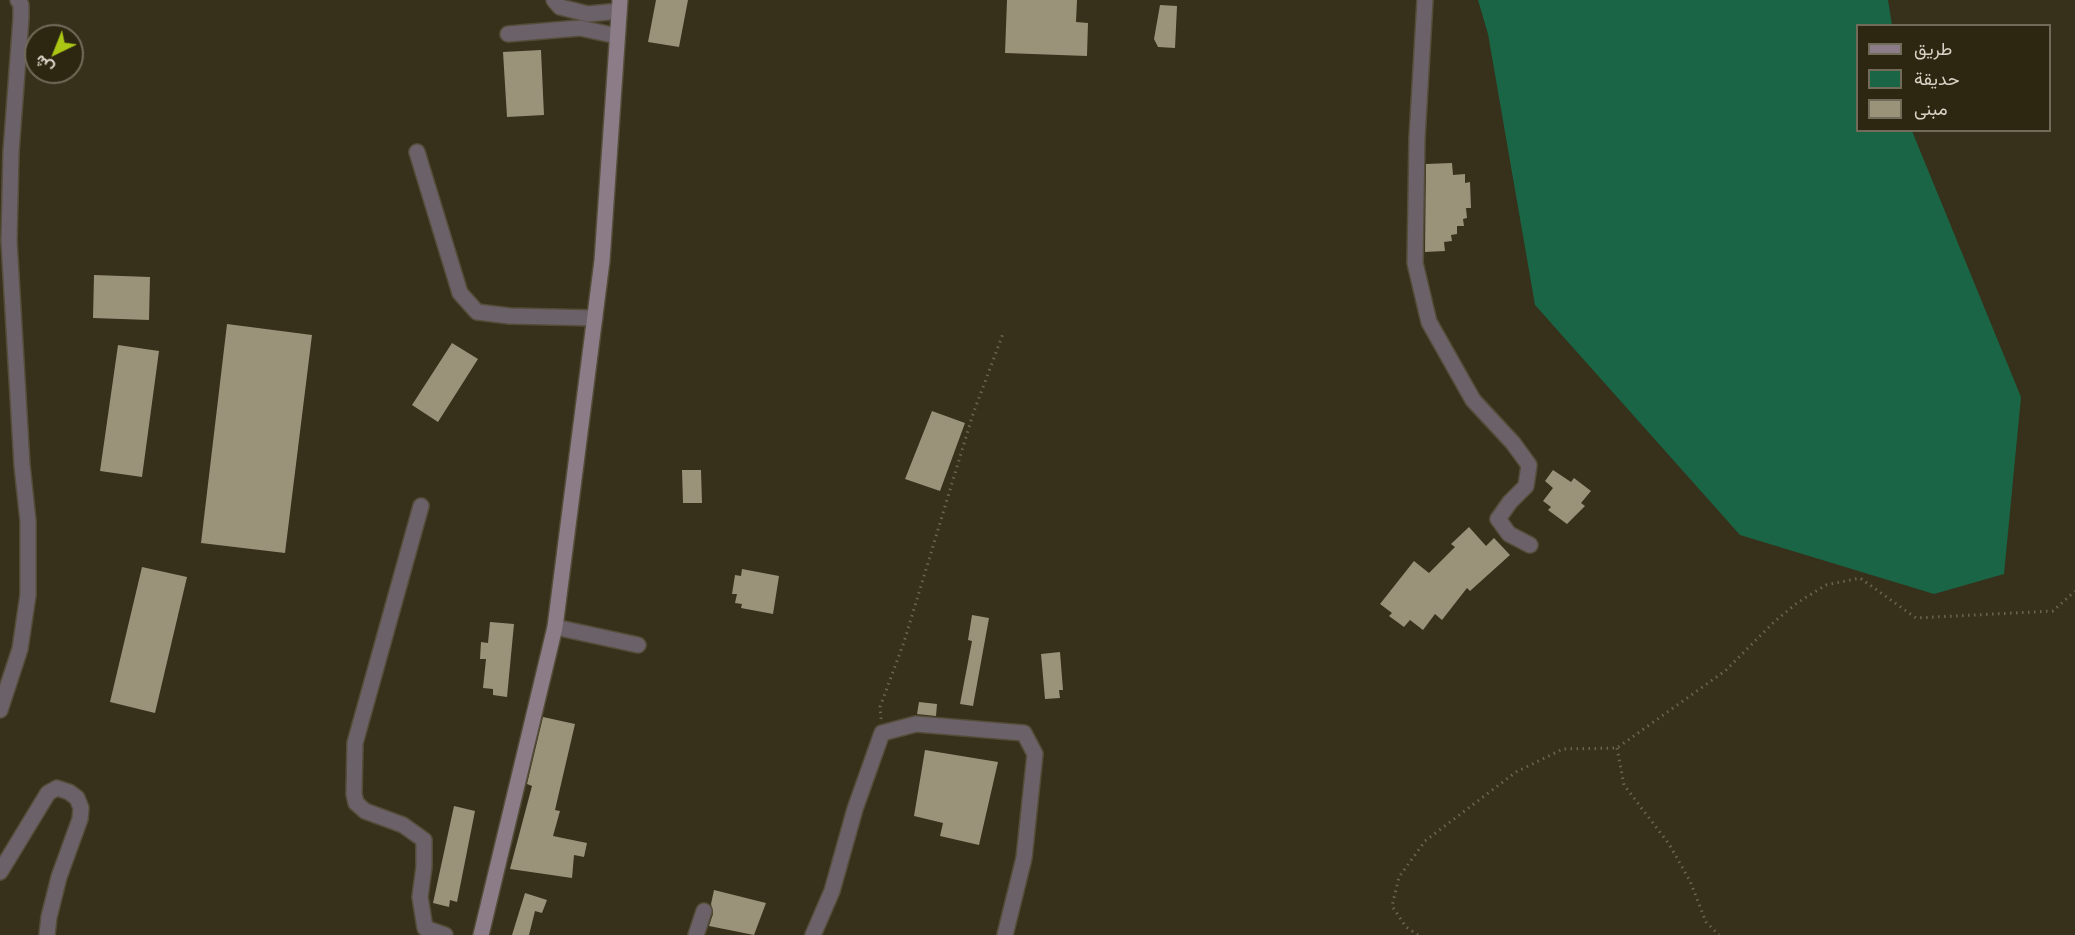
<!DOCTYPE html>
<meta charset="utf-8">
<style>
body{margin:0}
#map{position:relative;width:2075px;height:935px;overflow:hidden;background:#37301a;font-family:Literata,Vazirmatn,serif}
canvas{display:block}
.legend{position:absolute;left:1856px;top:24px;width:195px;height:108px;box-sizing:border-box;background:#2d2611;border:2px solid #716b59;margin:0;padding:8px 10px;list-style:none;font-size:18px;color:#d8d3c6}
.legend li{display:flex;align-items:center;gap:12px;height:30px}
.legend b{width:30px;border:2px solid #716b59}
.north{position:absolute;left:24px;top:24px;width:60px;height:60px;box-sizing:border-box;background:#2d2611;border:2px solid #716b59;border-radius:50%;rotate:223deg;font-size:16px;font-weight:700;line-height:24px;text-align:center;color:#d8d3c6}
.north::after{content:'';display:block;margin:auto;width:21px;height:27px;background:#abc614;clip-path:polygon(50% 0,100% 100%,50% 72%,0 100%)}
</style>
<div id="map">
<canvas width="2075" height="935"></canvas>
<ul class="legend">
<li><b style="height:8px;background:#8c7c87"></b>طريق</li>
<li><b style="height:16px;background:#1a6545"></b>حديقة</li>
<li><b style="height:16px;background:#9b927a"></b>مبنى</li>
</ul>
<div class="north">ش</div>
</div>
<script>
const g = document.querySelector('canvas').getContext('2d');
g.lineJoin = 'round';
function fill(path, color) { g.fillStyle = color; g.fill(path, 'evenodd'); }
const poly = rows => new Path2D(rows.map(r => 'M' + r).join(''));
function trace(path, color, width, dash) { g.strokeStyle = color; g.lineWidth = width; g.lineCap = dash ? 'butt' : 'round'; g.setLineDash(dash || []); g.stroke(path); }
fill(poly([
 [1478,0,1888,0,1892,25,1858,26,1858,130,1912,131,2021,397,2004,574,1934,594,1740,535,1535,305,1488,34]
]), '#1a6545');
fill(poly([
 [656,0,688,0,679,47,648,42],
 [1007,0,1077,0,1076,22,1088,23,1087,56,1005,53],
 [1160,5,1177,6,1175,48,1158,47,1154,39],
 [541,50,544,115,507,117,503,52],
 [1452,163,1453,175,1465,174,1465,183,1470,182,1471,208,1466,208,1467,218,1463,219,1464,226,1457,226,1457,234,1451,235,1452,241,1444,242,1445,251,1425,252,1426,164],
 [94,275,150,277,149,320,93,318],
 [227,324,312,335,285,553,201,543],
 [452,343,478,359,438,422,412,405],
 [118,345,159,351,142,477,100,471],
 [932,411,965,423,940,491,905,479],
 [682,470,701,470,702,503,683,503],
 [1553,470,1571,482,1574,478,1591,491,1581,503,1585,506,1567,524,1548,510,1551,507,1543,501,1553,488,1545,481],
 [1469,527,1486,546,1494,538,1510,555,1470,591,1467,588,1442,620,1435,614,1423,630,1410,620,1404,627,1389,616,1392,613,1380,604,1414,561,1429,573,1455,547,1451,544],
 [142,567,187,577,155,713,110,702],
 [742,569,779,576,773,614,741,608,742,604,735,603,737,594,732,594,735,575,741,576],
 [972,615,989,618,973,706,960,704,972,641,968,640],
 [490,622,514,624,507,697,493,695,493,689,483,688,486,659,480,659,481,642,488,643],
 [1060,652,1063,690,1059,690,1060,698,1045,699,1041,654],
 [919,702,937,704,936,716,917,714],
 [543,717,575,724,555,810,560,811,553,836,587,843,584,857,574,855,572,878,510,869,532,786,527,784],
 [925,750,998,762,979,845,940,836,943,823,914,816],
 [454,806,475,811,457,902,450,900,449,907,433,903],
 [714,890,766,903,754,935,709,926,713,914,711,904],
 [525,893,547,900,542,913,535,911,529,935,512,935]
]), '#9b927a');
const minor = poly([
 [554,0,560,7,588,14,619,11],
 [1425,0,1417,138,1415,263,1429,322,1473,400,1513,443,1529,465,1526,486,1510,502,1498,519,1509,534,1530,545],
 [508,34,580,28,617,36],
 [417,152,460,293,477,312,510,316,595,318],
 [421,506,355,743,354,794,356,803,365,811,403,825,424,840,424,867,420,897,425,928,445,935],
 [555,627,638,645],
 [0,710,20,649,28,595,28,521,22,465,9,241,11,152,21,18,21,5,18,0],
 [0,872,48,793,57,788,69,792,77,798,81,808,80,819,59,877,49,917,47,935],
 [696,935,704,911],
 [813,935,832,891,855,809,882,733,916,724,1024,733,1035,754,1024,858,1005,935]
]);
const secondary = poly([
 [481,935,555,627,602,261,620,0]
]);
trace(minor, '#544d39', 18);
trace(secondary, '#544d39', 18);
trace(poly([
 [881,719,880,707,904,642,973,414,1004,331],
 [1617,748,1624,785,1669,844,1690,881,1706,922,1719,935],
 [1418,935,1406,927,1392,906,1399,877,1425,841,1516,772,1563,749,1617,748,1725,671,1774,622,1797,603,1826,585,1860,578,1916,618,2053,611,2075,591]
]), '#6b6451', 3, [1.5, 4.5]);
trace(minor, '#6b6168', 15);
trace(secondary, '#8c7c87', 15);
</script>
